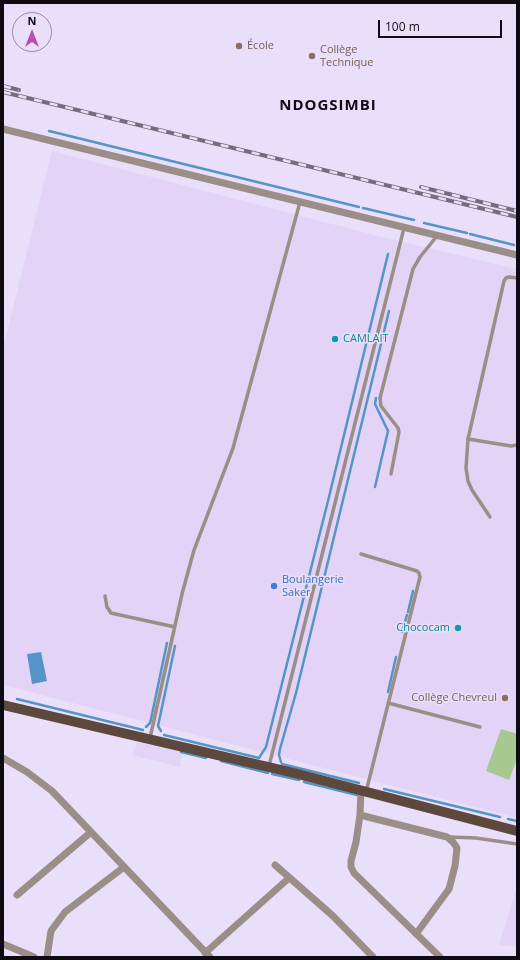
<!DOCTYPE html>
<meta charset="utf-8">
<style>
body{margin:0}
#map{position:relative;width:520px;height:960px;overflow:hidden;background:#eadffb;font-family:"Open Sans",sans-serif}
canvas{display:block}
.frame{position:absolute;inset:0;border:4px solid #0f0b14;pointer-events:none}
.north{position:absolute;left:12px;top:12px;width:40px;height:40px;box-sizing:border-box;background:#eadffb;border:1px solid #928a9f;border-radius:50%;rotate:0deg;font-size:11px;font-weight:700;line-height:16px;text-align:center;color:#0f0b14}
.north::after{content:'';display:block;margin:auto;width:14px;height:18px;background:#b94fb1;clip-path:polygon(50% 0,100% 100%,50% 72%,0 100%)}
.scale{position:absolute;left:378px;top:20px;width:124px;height:18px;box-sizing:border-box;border:2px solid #0f0b14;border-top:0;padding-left:5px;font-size:12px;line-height:14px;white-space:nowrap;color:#0f0b14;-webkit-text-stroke:3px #eadffb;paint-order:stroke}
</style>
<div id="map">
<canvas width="520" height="960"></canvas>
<div class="frame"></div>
<div class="north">N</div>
<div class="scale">100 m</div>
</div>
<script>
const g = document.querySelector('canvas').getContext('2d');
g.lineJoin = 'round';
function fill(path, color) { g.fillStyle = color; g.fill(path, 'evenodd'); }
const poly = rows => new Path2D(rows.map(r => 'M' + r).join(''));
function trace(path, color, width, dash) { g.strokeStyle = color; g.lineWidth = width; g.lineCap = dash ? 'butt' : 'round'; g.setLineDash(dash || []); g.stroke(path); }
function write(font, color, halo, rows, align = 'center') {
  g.font = font + ' "Open Sans",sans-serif'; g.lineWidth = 3; g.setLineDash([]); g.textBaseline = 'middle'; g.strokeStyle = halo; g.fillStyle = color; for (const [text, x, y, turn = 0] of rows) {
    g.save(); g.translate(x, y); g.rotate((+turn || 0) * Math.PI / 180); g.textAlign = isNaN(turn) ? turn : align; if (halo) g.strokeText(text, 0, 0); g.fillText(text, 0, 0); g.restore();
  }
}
fill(poly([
 [52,151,382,237,517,269,517,818,3,685,3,348],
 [137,742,182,752,180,767,132,755,133,751,134,751],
 [517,886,517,946,499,945]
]), '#e3d4f7');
fill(poly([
 [501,729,517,734,517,759,509,780,486,771]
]), '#a7c891');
fill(poly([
 [41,652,47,681,32,684,27,654]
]), '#5495c6');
trace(poly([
 [49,131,359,207],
 [363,208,414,220],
 [424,223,467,233],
 [470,234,514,245],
 [375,487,388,431,375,404,376,398],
 [408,612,413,591],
 [402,632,407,615],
 [388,692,396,657],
 [17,699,143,730],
 [146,727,150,723,151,719,167,643],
 [161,731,158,726,175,646],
 [164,735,259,758,266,747,328,501,388,254],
 [181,752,206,758],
 [221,761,268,773],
 [281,762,279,755,280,749,296,693,389,311],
 [282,764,359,783],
 [272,774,299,780],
 [304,782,357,795],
 [384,789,500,817],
 [508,819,517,821]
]), '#5495c6', 2.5);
trace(poly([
 [468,439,511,446,517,445],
 [391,474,399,432,398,428,381,406,380,398,413,269,420,257,437,236],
 [490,517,472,490,468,481,466,468,468,439,504,281,506,278,509,277,517,278],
 [361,554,417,571,419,573,420,577,366,792],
 [105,596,107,607,111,613,175,627],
 [388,703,480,727],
 [150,738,182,594,194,550,233,448,300,202],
 [269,766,404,228],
 [450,837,476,838,517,844]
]), '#9a8e87', 3.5);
trace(poly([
 [3,129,517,255],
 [3,758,27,772,52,791,210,957],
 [361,790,360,815,356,842,351,861,351,867,354,873,440,957],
 [360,815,447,837,453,842,457,848,455,866,449,889,416,934],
 [275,865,333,916,373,957],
 [17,895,91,832],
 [3,944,34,957],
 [205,953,289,878],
 [47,957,51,931,65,912,124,867]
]), '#9a8e87', 7);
trace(poly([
 [3,705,294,773,517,831]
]), '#5d483d', 10);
const rail = poly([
 [3,86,19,90],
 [3,92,517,217],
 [421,187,517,211]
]);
trace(rail, '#746d7e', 4);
trace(rail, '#eadffb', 2.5, [8]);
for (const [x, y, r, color] of [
 [239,46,4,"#8d6e63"],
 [312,56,4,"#8d6e63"],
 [335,339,4,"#0f9aa8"],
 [274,586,4,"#3f7fe0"],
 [458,628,4,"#0f9aa8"],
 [505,698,4,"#8d6e63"]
]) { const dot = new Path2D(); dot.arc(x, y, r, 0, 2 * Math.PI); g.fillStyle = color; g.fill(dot); trace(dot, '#eadffb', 1.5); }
write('11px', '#785e54', '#eadffb', [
 ["École",247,46],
 ["Collège",320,50],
 ["Technique",320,63],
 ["Collège Chevreul",497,698,"right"]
], 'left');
write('11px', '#0d838f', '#eadffb', [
 ["CAMLAIT",343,339],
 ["Chococam",450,628,"right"]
], 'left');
write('11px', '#366cbe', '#eadffb', [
 ["Boulangerie",282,580],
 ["Saker",282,593]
], 'left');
g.letterSpacing = '1px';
write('bold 15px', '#0f0b14', '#eadffb', [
 ["NDOGSIMBI",328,106]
]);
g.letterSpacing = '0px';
</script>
